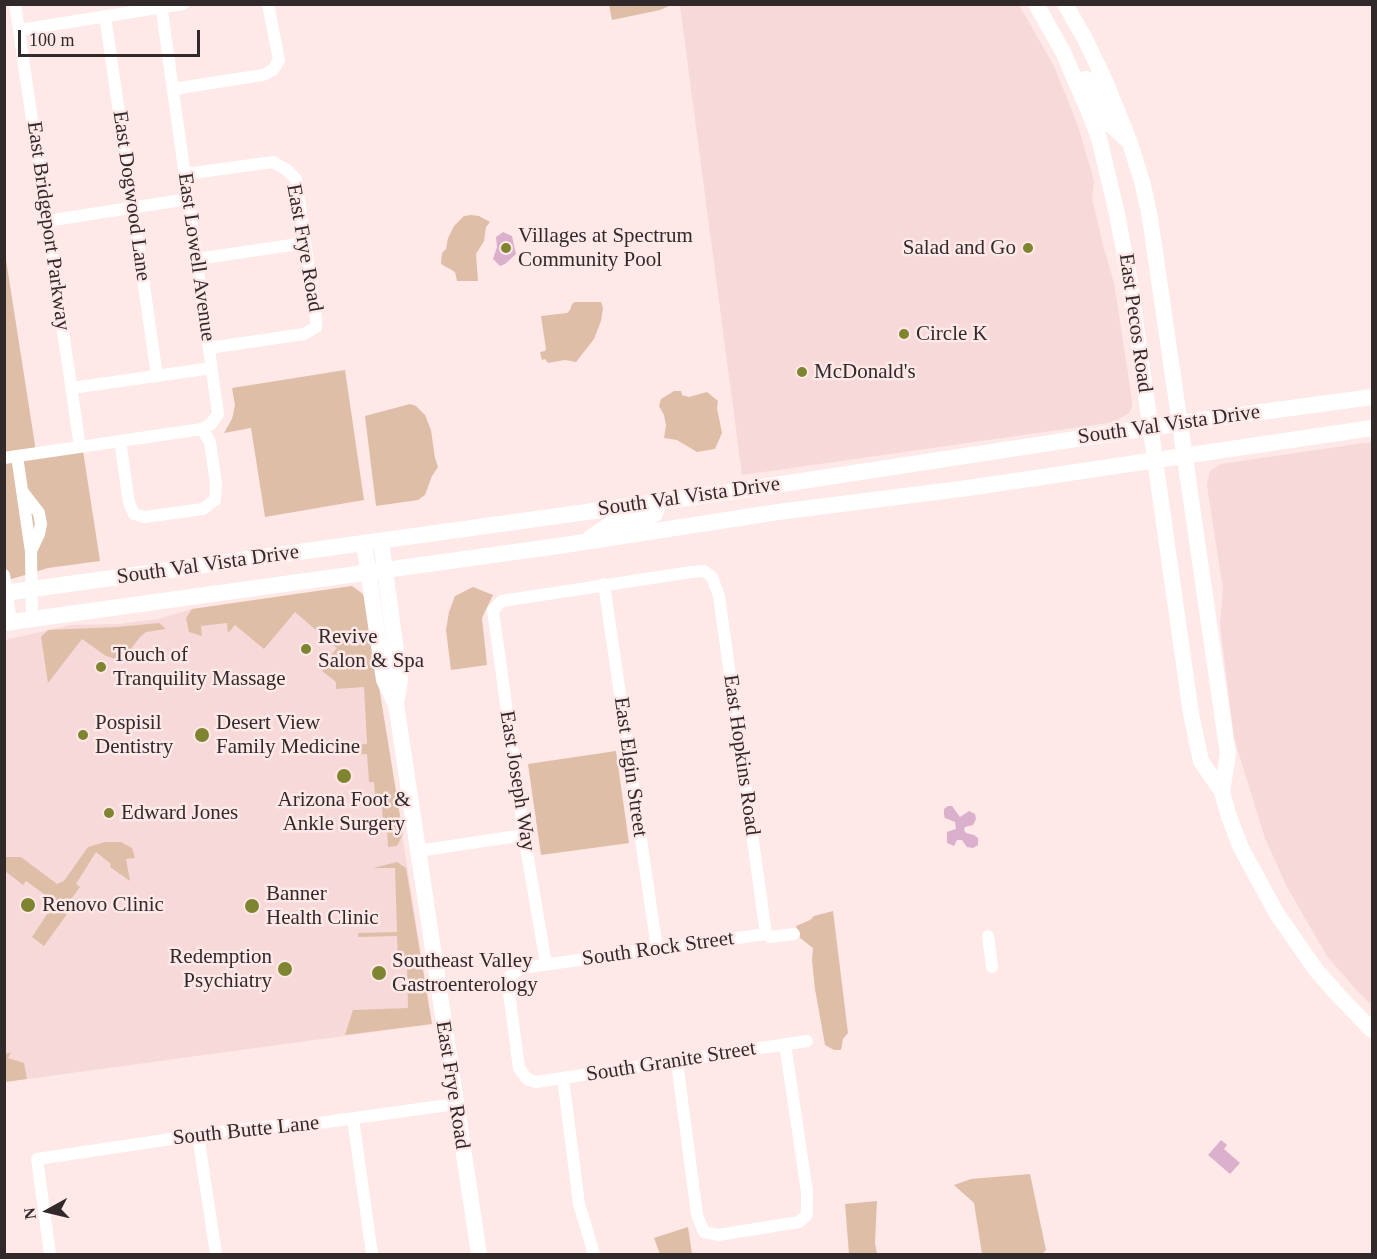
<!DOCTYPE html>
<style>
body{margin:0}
#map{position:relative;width:1377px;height:1259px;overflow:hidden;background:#fee8e8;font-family:"Times New Roman",serif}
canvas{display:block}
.frame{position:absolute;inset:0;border:6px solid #322a2a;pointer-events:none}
.north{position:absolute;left:18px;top:1181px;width:60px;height:60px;-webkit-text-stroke:4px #fee8e8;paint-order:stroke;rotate:262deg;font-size:16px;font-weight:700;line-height:24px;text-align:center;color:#322a2a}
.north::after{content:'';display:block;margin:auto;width:21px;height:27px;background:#322a2a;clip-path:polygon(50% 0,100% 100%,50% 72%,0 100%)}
.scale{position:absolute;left:18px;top:30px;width:182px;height:27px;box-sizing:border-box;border:3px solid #322a2a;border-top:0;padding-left:8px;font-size:18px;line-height:21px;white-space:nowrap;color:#322a2a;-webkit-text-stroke:4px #fee8e8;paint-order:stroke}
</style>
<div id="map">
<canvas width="1377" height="1259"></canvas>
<div class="frame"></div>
<div class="north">N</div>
<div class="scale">100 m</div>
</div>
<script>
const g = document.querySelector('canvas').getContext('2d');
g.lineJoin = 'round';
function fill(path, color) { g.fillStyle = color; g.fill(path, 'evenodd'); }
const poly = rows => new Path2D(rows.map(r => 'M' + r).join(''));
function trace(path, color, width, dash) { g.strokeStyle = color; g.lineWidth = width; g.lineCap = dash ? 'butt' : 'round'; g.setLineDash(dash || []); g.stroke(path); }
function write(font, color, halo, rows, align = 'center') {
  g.font = font + ' "Times New Roman",serif'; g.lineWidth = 5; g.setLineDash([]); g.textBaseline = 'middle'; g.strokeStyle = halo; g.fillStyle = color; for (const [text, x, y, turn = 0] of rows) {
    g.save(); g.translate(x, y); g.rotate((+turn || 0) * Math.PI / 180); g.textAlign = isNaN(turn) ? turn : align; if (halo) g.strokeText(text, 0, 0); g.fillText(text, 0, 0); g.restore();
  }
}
fill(poly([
 [680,5,1019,5,1054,66,1078,126,1094,181,1092,198,1103,245,1114,283,1132,400,1132,408,1129,413,1117,420,1107,423,742,475],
 [1364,443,1372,443,1372,1005,1359,993,1327,956,1287,887,1265,838,1234,738,1220,624,1223,589,1207,485,1210,471,1221,464],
 [352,586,361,592,378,682,432,1024,5,1082,5,640,71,625,119,624,158,619,192,609]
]), '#f7d9d9');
fill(poly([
 [669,5,669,6,660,10,612,20,609,5],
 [471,215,479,216,490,222,486,227,484,241,476,254,478,281,457,281,455,272,441,264,442,253,446,249,448,238,454,226,464,216],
 [4,247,37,458,83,451,100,561,48,568,5,581],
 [575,302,601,302,603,308,601,321,594,339,576,362,565,360,548,363,545,359,542,360,540,352,545,351,546,349,541,316,567,313,570,310,572,304],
 [345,370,364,500,265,517,251,428,224,433,232,419,235,405,232,388],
 [674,391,681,391,682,395,689,397,707,392,718,401,717,408,722,433,715,449,697,452,677,440,664,438,666,425,664,415,659,406,661,399],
 [410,404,416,406,425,415,431,430,435,458,438,467,432,476,425,495,418,500,376,506,365,416],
 [352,586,364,595,403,834,397,846,388,847,387,830,383,830,382,807,376,807,374,782,369,782,367,754,340,755,340,746,367,744,364,687,336,689,336,682,322,671,325,667,323,665,337,648,295,612,264,649,235,625,228,633,227,623,201,626,202,636,189,632,186,618,192,609],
 [473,587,493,595,482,618,487,665,451,670,446,630,449,612,455,596],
 [159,623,166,629,146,632,140,637,122,661,106,656,82,639,48,683,41,637,48,630,117,627],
 [616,751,629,843,541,855,528,764],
 [105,842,121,842,132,848,135,858,126,859,130,881,110,867,111,864,96,852,76,884,80,887,63,910,67,914,44,946,32,937,55,902,26,881,23,885,5,871,4,857,21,857,57,884,64,881,88,847],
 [397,862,406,868,432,1024,345,1035,353,1010,408,1008,407,965,398,965,397,936,358,937,358,933,397,932,395,868,373,868],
 [833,911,848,1033,843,1039,841,1050,834,1050,825,1045,815,989,812,960,813,948,800,938,796,926,810,920,814,916],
 [11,1052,8,1058,24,1063,27,1079,5,1082,5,1054],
 [1030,1174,1046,1250,1042,1254,982,1254,974,1203,954,1185,971,1179],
 [877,1201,875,1243,877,1254,849,1254,845,1204],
 [688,1227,692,1254,660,1254,654,1238]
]), '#dfbea8');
fill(poly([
 [503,232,512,236,516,254,505,264,500,266,493,259,497,247,496,237],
 [948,806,952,806,960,817,969,811,975,814,976,819,973,825,965,827,964,830,966,833,974,835,978,838,978,845,973,848,967,847,962,840,957,840,954,846,947,843,947,832,956,829,955,822,945,818,944,815,944,809],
 [1221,1140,1227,1145,1224,1149,1240,1163,1230,1174,1208,1155]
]), '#dab0cc');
trace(poly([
 [15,4,80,447],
 [105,16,157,376],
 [19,30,183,4],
 [173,89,263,75,273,70,279,60,268,4],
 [185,174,273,162,287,170,296,179,316,318,316,327,304,334,209,348],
 [47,221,188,199],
 [197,259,305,243],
 [72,388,212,368],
 [120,441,129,503,134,514,145,517,203,509,215,500,216,484,210,442,202,429],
 [17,456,31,552,32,619],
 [4,458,202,429,211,424,218,414,161,4],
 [22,491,39,513,41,524,39,534,31,551],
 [4,575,11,622],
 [604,584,657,949],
 [418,851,524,835],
 [794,934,770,937,766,934,521,968,509,977,509,993,519,1068,527,1079,536,1082,807,1041],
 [988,936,992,967],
 [546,964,524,835,493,610,502,601,691,572,704,571,712,577,719,596,766,934],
 [677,1062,697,1215,704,1232,718,1235,799,1222,807,1215,807,1192,785,1044],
 [563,1078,579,1204,594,1254],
 [353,1119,372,1254],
 [198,1135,216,1254],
 [50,1254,37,1159,198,1135,261,1127,312,1124,455,1104]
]), '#fff', 12);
trace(poly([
 [1036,4,1063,52,1089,112,1099,138,1117,214,1130,283,1191,714,1201,761,1222,792,1229,817,1241,848,1277,914,1316,970,1338,995,1372,1030],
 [1065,4,1084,37,1106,83,1130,143,1143,185,1150,218,1228,754,1222,792],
 [1075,81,1086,79,1090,81,1105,120,1125,138],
 [590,538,612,523,642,519,655,514,659,502],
 [381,541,400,680,396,704,479,1254],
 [364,543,384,680,396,704],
 [4,593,723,493,1181,423,1372,397],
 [4,623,565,545,778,512,968,488,1372,428]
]), '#fff', 16);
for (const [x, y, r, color] of [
 [506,248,6,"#7e842f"],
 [1028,248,6,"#7e842f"],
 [904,334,6,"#7e842f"],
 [802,372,6,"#7e842f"],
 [306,649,6,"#7e842f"],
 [101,667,6,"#7e842f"],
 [83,735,6,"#7e842f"],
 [202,735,8,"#7e842f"],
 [344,776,8,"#7e842f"],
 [109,813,6,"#7e842f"],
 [28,905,8,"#7e842f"],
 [252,906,8,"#7e842f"],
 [285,969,8,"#7e842f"],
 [379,973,8,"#7e842f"]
]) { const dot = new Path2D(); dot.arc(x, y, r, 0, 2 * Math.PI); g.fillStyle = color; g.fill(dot); trace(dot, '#fee8e8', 2); }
write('21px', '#322a2a', '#fee8e8', [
 ["East Dogwood Lane",131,196,82],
 ["East Bridgeport Parkway",48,226,82],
 ["East Frye Road",304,248,80],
 ["East Lowell Avenue",196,257,82],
 ["East Pecos Road",1135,323,82],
 ["South Val Vista Drive",1169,425,-8],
 ["South Val Vista Drive",689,497,-8],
 ["South Val Vista Drive",208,565,-8],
 ["East Hopkins Road",741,755,82],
 ["East Elgin Street",630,767,82],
 ["East Joseph Way",517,781,81],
 ["South Rock Street",658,949,-8],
 ["South Granite Street",671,1062,-9],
 ["East Frye Road",452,1085,81],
 ["South Butte Lane",246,1131,-6]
]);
write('21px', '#322a2a', '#fee8e8', [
 ["Villages at Spectrum",518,236],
 ["Community Pool",518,260],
 ["Salad and Go",1016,248,"right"],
 ["Circle K",916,334],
 ["McDonald's",814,372],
 ["Revive",318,637],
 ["Salon & Spa",318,661],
 ["Touch of",113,655],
 ["Tranquility Massage",113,679],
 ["Pospisil",95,723],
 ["Dentistry",95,747],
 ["Desert View",216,723],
 ["Family Medicine",216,747],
 ["Arizona Foot &",344,800,"center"],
 ["Ankle Surgery",344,824,"center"],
 ["Edward Jones",121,813],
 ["Banner",266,894],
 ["Health Clinic",266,918],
 ["Renovo Clinic",42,905],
 ["Redemption",272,957,"right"],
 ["Psychiatry",272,981,"right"],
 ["Southeast Valley",392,961],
 ["Gastroenterology",392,985]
], 'left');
</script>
